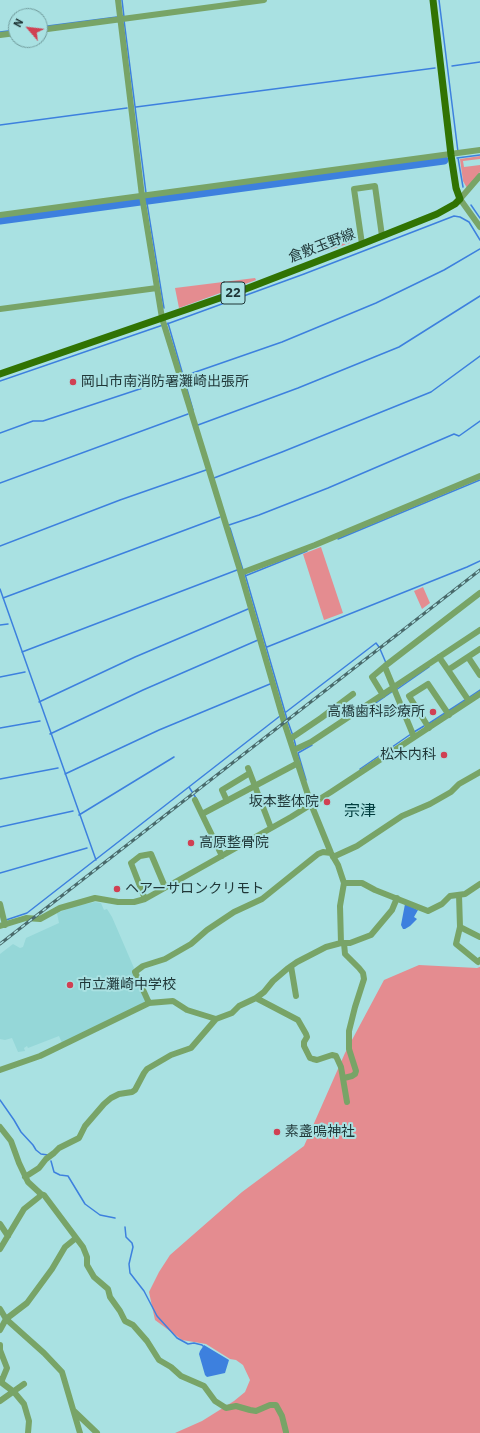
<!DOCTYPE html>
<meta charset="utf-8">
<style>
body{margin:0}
#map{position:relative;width:480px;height:1433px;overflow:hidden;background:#a9e1e2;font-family:"IBM Plex Sans",sans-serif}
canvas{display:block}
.north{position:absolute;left:8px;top:8px;width:40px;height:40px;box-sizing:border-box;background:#a9e1e2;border:1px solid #729d9e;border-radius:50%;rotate:298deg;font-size:11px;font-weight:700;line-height:16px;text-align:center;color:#1f3637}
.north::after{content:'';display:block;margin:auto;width:14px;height:18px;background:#d04053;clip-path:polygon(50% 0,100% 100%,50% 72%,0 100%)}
</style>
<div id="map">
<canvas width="480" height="1433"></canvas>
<div class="north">N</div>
</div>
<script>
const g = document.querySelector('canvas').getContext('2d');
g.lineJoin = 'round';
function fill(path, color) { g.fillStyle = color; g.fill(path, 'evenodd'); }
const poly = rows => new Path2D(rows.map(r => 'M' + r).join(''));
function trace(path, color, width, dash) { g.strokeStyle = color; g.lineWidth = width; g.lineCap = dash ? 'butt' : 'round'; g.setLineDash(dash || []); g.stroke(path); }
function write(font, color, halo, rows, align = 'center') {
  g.font = font + ' "IBM Plex Sans","Noto Sans JP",sans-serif'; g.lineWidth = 4; g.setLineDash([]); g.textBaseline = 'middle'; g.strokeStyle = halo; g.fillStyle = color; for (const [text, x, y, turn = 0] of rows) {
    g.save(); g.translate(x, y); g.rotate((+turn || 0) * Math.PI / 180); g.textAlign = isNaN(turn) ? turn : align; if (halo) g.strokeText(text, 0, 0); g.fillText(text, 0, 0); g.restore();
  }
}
fill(poly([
 [95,902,101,903,104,910,107,909,112,917,134,968,133,970,146,1001,144,1004,62,1043,59,1036,28,1048,27,1046,24,1048,25,1051,18,1052,12,1038,5,1040,0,1039,0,954,13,944,20,948,23,947,26,938,59,923,57,913,75,906]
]), '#95d7d8');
fill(poly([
 [480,156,480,159,463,161,464,167,480,165,480,172,467,188,463,181,460,159],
 [348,230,350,243,324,252,322,239],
 [255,278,256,280,179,308,175,288],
 [321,547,343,613,324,620,303,554],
 [423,587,430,603,422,609,414,591],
 [419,965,477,968,480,967,480,1433,175,1433,202,1421,234,1401,245,1392,250,1380,243,1365,236,1360,230,1359,206,1344,182,1340,155,1320,149,1292,159,1272,170,1255,242,1192,304,1146,345,1053,384,980]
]), '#e48c90');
fill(poly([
 [405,904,418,910,414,917,417,919,410,926,405,929,403,929,401,925],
 [204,1345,229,1360,225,1373,207,1377,205,1375,199,1354,200,1351]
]), '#3d80de');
trace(poly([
 [122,0,124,17],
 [439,0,458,152],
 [124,20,146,193],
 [40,27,117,17],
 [0,32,16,30],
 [452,66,480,62],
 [136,107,435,68],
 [0,125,127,108],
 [457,158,480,155],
 [458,158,463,187],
 [146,197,164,308],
 [471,205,480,218],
 [168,323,193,410],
 [167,324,304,274,454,216,460,217,469,222,480,240],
 [184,376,282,342,376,303,444,270,480,249],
 [0,381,163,325],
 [198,425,298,388,399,347,480,296],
 [0,433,33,421,43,421,176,377],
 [214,478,282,452,431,392,480,356],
 [0,483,188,414],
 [229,525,259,515,328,488,454,434,459,436,480,421],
 [230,528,243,570],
 [338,539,480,480],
 [0,546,120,500,206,470],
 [245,574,287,719],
 [245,576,307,551],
 [0,589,96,860],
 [3,598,220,517],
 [0,625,8,624],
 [267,647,467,567,480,561],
 [380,649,386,663],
 [22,652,237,570],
 [0,677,25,672],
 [396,690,429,667],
 [468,698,480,690],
 [39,702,135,657,248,609],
 [370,707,393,691],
 [448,711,465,700],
 [286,712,376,643,379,647],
 [288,722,293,736],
 [428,724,445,713],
 [0,728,40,721],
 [414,732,424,726],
 [50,734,143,690,258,640],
 [294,739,296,747],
 [298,753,312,745],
 [298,753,306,780],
 [360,769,411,734],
 [65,774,159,730,270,684],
 [0,779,58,768],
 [189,787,196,798],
 [79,815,174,757],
 [0,827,73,811],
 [0,873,87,848],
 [6,920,27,913,280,716],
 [0,1100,14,1120,21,1132,33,1145,36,1150,41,1154,48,1155],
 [51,1161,54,1172,60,1175,68,1176,85,1204,100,1215,115,1218],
 [125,1227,126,1237,132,1243,133,1247,129,1264,130,1273,144,1291,157,1316,177,1338,188,1344,194,1343,202,1345,204,1347]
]), '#3d80de', 1.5);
trace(poly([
 [0,220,444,160]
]), '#3d80de', 9);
trace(poly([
 [118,0,142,196,162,318,239,567,284,722,311,804,331,853,338,865,344,883,362,883,375,890,428,911,442,904,450,896,465,894,480,884],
 [40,30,264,0],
 [0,35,16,33],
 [480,176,460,199,480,227],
 [0,215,480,150],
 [362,244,354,189,375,186,382,236],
 [0,309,157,288],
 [241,573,315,545,480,476],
 [439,657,448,670],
 [468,657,480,675],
 [385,667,414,737],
 [383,695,372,677,385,666,480,593],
 [469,701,448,670,480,649],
 [429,728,409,696,428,684,449,715],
 [290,739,321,718,353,694],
 [294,750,311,742,480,630],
 [248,768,271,828],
 [195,800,222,856],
 [227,801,222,790,250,773],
 [202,814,298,763],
 [333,857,357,846,402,816,430,804,451,792,459,784,480,772],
 [459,895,460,927,456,944,478,962,480,960],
 [145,899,131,863,140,856,151,854,165,887],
 [0,904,5,925],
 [0,926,26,918,40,919,60,908,95,898,118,902,134,902,145,899,291,817,331,792,480,694],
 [460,927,480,937],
 [341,943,340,906,344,883],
 [291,966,296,996],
 [256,998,298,1020,306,1034,307,1037,304,1042,304,1046,310,1058,313,1059,317,1060,332,1055,336,1056,341,1067,347,1102],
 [149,1003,135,972,143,966,165,959,191,944,207,930,234,912,262,899,318,854,323,852,331,853],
 [0,1070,40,1056,149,1003,173,1001,187,1010,216,1019],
 [344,1078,352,1076,355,1074,356,1071,349,1049,349,1031,355,1007,364,979,363,973,359,968,345,954,344,943],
 [0,1127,11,1141,19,1163,28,1182,41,1194,44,1195,83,1247,87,1257,87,1265,94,1277,108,1289,110,1297,120,1311,125,1321,133,1325,147,1341,159,1360,171,1367,181,1376,204,1386,215,1401,226,1408,236,1406,250,1410,256,1411,270,1405,276,1405,282,1416,286,1432],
 [25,1177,39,1168,46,1159,54,1153,59,1148,79,1138,85,1126,104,1104,111,1098,119,1094,132,1092,135,1090,144,1073,147,1069,171,1055,191,1048,216,1019,232,1013,239,1006,256,998,264,992,273,981,287,969,297,962,326,947,341,943,350,943,371,935,392,910,397,898],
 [0,1224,8,1236],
 [0,1249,24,1209,39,1197,41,1194],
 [0,1309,6,1319,44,1353,62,1372,80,1433],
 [0,1330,6,1319,27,1303,52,1269,65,1247,76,1238],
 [0,1345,0,1350,7,1368,2,1380],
 [0,1379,2,1380,2,1383,14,1392,24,1404,29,1421,28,1433],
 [0,1401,24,1384],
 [74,1411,97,1433]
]), '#78a467', 6);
trace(poly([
 [0,374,243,290,362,244,437,214,455,204,460,199,456,188,451,155,433,0]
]), '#317303', 7);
const rail = poly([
 [0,944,480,570]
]);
trace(rail, '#496a6b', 3);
trace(rail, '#a9e1e2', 1.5, [4.5]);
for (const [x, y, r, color] of [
 [73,382,4,"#d04053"],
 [433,712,4,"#d04053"],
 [444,755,4,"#d04053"],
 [327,802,4,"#d04053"],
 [191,843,4,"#d04053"],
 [117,889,4,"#d04053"],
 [70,985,4,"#d04053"],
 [277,1132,4,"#d04053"]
]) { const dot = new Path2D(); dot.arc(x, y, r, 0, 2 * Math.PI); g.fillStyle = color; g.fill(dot); trace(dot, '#a9e1e2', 1.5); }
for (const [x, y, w] of [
 [233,293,24]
]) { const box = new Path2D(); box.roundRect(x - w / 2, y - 11, w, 22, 3); g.fillStyle = '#a9e1e2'; g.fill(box); trace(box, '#1f3637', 1); }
write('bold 13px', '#1f3637', null, [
 ["22",233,293]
]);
write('14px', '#1f3637', '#a9e1e2', [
 ["倉敷玉野線",322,246,-21]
]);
write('14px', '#1f3637', '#a9e1e2', [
 ["岡山市南消防署灘崎出張所",81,382],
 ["高橋歯科診療所",425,712,"right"],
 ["松木内科",436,755,"right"],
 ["坂本整体院",319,802,"right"],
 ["高原整骨院",199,843],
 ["ヘアーサロンクリモト",125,889],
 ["市立灘崎中学校",78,985],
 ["素盞嗚神社",285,1132]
], 'left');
write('16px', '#003e3f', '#a9e1e2', [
 ["宗津",360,811]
]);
</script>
